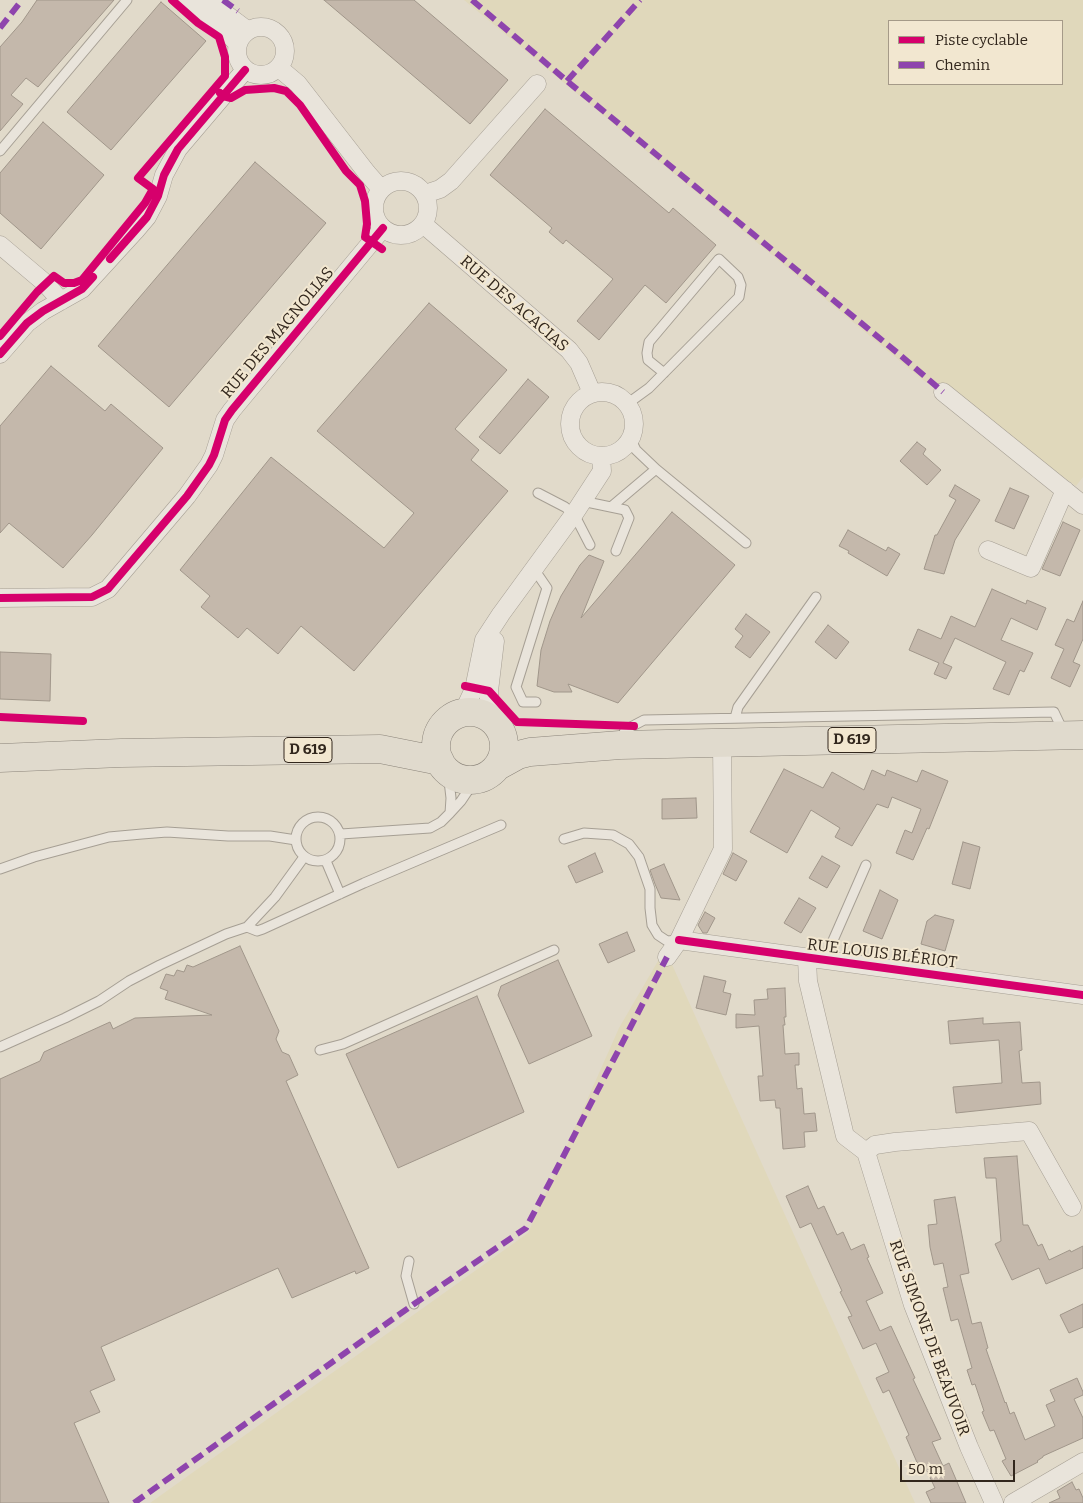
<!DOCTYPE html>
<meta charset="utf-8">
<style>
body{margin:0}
#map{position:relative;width:1083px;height:1503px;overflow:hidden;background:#e1daca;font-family:Bitter,serif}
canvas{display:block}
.legend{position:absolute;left:888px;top:20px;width:175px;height:65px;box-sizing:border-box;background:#f2e7d0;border:1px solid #a59a88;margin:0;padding:6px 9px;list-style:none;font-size:15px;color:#32271d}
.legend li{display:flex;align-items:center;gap:10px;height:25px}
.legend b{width:25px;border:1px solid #a59a88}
.scale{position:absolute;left:900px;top:1460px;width:115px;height:22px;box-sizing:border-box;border:2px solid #32271d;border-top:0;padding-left:6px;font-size:15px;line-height:18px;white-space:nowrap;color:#32271d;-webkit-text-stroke:4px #f2e7d0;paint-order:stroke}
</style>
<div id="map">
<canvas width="1083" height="1503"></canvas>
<ul class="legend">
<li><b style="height:6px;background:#d6006c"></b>Piste cyclable</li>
<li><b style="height:6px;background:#8e44ad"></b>Chemin</li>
</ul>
<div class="scale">50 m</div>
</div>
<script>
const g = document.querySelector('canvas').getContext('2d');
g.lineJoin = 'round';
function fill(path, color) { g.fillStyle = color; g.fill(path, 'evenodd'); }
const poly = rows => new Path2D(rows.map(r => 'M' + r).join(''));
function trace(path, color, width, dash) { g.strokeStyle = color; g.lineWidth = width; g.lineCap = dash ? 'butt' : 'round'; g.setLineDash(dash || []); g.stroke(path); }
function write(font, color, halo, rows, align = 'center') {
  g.font = font + ' Bitter,serif'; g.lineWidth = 4; g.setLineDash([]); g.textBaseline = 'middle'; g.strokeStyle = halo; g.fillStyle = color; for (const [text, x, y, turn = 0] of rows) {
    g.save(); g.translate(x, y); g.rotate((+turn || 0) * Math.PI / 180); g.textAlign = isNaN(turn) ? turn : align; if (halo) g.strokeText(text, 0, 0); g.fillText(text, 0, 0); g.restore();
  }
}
fill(poly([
 [464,0,1083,0,1083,477,1076,486,923,380],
 [889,21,1062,21,1062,84,889,84],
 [665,949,915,1503,150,1503,528,1233,619,1028]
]), '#e0d8bb');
const building = poly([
 [37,0,114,0,38,87,26,78,11,95,23,104,0,131,0,47,22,22,37,0],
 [324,0,414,0,508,80,470,124,324,0],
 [161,2,206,41,111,150,67,112,161,2],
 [545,109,669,213,673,208,716,245,666,303,645,285,599,340,577,321,613,279,566,240,563,244,549,232,552,228,490,175,545,109],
 [43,122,104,175,41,249,0,213,0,173,43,122],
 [255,162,326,223,169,407,98,346,255,162],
 [429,303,507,370,455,429,479,450,471,460,508,491,354,671,301,626,278,654,247,628,238,638,201,607,210,596,180,570,271,457,384,548,414,513,317,431,429,303],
 [51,366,105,411,111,404,163,448,92,535,63,568,9,523,0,533,0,426,51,366],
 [528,379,549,397,500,454,479,437,528,379],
 [917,442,926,449,923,454,941,470,927,485,900,461,917,442],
 [955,485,980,500,955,540,944,574,924,569,935,535,937,535,956,500,949,496,955,485],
 [1010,488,1029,496,1014,529,995,521,1010,488],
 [672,512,735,565,618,703,568,684,572,692,554,692,537,686,541,650,550,621,561,596,580,565,589,555,604,561,581,618,672,512],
 [1063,522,1080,530,1060,576,1042,569,1063,522],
 [848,530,886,551,888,547,900,554,887,576,848,553,849,551,839,546,848,530],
 [992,589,1026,604,1027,600,1046,608,1037,630,1011,618,1001,640,1033,653,1024,672,1020,670,1009,695,993,689,1006,662,955,638,943,663,952,667,946,679,934,674,939,663,909,650,918,629,941,639,951,616,975,627,992,589],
 [1083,601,1083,639,1073,662,1080,665,1070,687,1051,678,1064,649,1055,645,1067,619,1074,622,1083,601],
 [746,614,770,632,750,658,735,647,743,636,735,629,746,614],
 [828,625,849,642,836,659,815,642,828,625],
 [0,652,51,654,50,701,0,699,0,652],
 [784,769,823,788,832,772,864,790,872,770,885,776,887,770,917,782,922,770,948,781,929,829,927,828,913,860,896,853,905,830,912,833,921,809,892,797,888,808,877,804,852,846,835,837,840,828,811,810,787,853,750,832,784,769],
 [696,798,697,818,662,819,662,799,696,798],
 [963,842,980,847,970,889,952,884,963,842],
 [595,853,603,872,576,883,568,866,595,853],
 [733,853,747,861,736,881,723,874,733,853],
 [822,856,840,866,827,888,809,878,822,856],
 [664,864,680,900,661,898,655,884,650,870,664,864],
 [880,890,898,900,882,939,863,931,880,890],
 [799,898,816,908,801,933,784,923,799,898],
 [705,912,715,918,707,933,703,933,698,925,705,912],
 [935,915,954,920,945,951,921,944,927,921,935,915],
 [627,932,635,951,608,963,599,944,627,932],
 [240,946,279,1031,276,1039,282,1052,289,1055,298,1075,286,1081,369,1268,356,1274,355,1271,292,1298,278,1268,101,1347,115,1380,90,1391,100,1412,74,1423,109,1503,0,1503,0,1079,40,1061,44,1052,110,1022,113,1029,135,1018,212,1015,165,999,168,991,160,988,166,974,174,976,177,970,184,972,187,965,193,967,240,946],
 [558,960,592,1036,529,1064,498,995,501,986,558,960],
 [704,976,726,981,723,992,731,994,726,1015,696,1008,704,976],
 [785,988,786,1017,784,1017,785,1025,783,1025,785,1054,799,1053,799,1065,795,1065,797,1089,802,1088,804,1114,815,1113,817,1131,804,1132,805,1147,783,1149,780,1108,776,1108,775,1100,760,1101,758,1076,763,1076,759,1026,736,1028,736,1014,755,1015,754,1000,768,999,767,989,785,988],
 [477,996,524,1112,398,1168,346,1054,477,996],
 [983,1018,983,1024,1020,1022,1022,1050,1019,1051,1022,1083,1040,1082,1041,1104,956,1113,953,1087,1002,1083,999,1040,950,1044,948,1021,983,1018],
 [1017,1156,1023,1225,1028,1225,1038,1246,1042,1244,1049,1260,1070,1250,1071,1252,1083,1246,1083,1268,1046,1284,1039,1268,1012,1280,995,1244,1001,1241,996,1178,986,1178,984,1158,1017,1156],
 [808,1186,818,1209,824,1206,837,1235,843,1232,851,1250,864,1244,869,1257,867,1258,883,1293,866,1301,880,1331,891,1326,915,1378,913,1379,941,1439,932,1442,943,1466,949,1463,966,1503,931,1503,926,1492,935,1488,924,1465,919,1467,906,1437,909,1435,889,1390,883,1393,876,1378,889,1372,876,1343,863,1349,848,1317,852,1316,840,1292,842,1291,811,1223,800,1228,786,1196,808,1186],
 [955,1197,969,1273,960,1275,972,1324,981,1322,988,1348,986,1349,1005,1403,1006,1402,1010,1414,1014,1412,1025,1440,1055,1426,1046,1405,1055,1401,1050,1390,1077,1378,1083,1392,1083,1395,1074,1399,1083,1418,1083,1438,1043,1456,1043,1457,1037,1461,1038,1462,1011,1476,1002,1461,1006,1459,994,1430,990,1431,982,1412,984,1411,975,1384,972,1385,967,1370,972,1368,958,1319,951,1321,943,1288,948,1287,943,1263,934,1265,930,1247,928,1225,937,1224,934,1200,955,1197],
 [1083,1304,1083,1327,1069,1333,1060,1315,1083,1304],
 [1072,1482,1076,1490,1079,1489,1083,1498,1083,1503,1049,1503,1060,1498,1057,1491,1072,1482]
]);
fill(building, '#c4b8ab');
trace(building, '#a0968a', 1);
const lane = poly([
 [0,151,127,0],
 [627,404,649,388,739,297,741,285,738,277,719,259,649,342,647,353,648,360,664,373],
 [630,438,636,450,656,469],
 [538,493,565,507,574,514,590,545],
 [582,501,625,510,629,518,616,551],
 [611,507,656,469,746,543],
 [534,569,547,588,516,687,523,702,536,702],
 [735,718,738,707,816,597],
 [621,741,625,730,644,720,1054,712,1063,731],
 [448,772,451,798,450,813,461,801,475,780],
 '296 839a22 22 0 1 1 44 0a22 22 0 1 1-44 0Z',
 [341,834,430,828,441,822,450,813],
 [564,839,584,833,613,835,629,844,639,857,650,889,650,908,652,925,658,935,667,941,679,940],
 [326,861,340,894],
 [0,869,34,857,109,837,142,834,167,832,228,836,270,836,296,840],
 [247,927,257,931,263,929,364,883,501,825],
 [824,961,866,865],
 [0,1047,65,1018,99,1001,129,981,160,965,226,934,247,927,275,897,304,857],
 [320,1050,343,1044,554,950],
 [409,1261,406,1276,414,1304]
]);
const street = poly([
 [185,0,220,26,237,43],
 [207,0,247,30],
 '237 51a24 24 0 1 1 48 0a24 24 0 1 1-48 0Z',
 [279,68,298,84,367,173,381,189],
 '374 208a27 27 0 1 1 54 0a27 27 0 1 1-54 0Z',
 [425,194,440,189,451,181,537,84],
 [423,224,569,350,579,363,592,393],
 [0,245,45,283,61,301],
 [0,354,27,323,43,311,82,289,136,230,147,217,158,196,164,175,178,149,245,70],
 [943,392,1083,505],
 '570 424a32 32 0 1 1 64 0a32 32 0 1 1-64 0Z',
 [988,550,1031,568,1065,490],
 [0,598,92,597,108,589,187,496,209,465,214,455,225,420,232,410,383,228],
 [495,641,489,691,489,708,498,726],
 [459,714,467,704,474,689,484,640,501,614,574,514,602,471,601,456],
 [679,940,1083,995],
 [667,957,679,940,723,849,722,742],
 [807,959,808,981,845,1136,866,1152],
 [866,1152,913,1305,969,1447,994,1503],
 [866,1152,875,1145,895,1142,1029,1131,1072,1207],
 [1013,1503,1083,1462]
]);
const primary = poly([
 '436 746a34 34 0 1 1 68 0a34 34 0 1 1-68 0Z',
 [0,758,121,753,380,749,440,761],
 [498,766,518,755,530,752,620,745,1083,735]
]);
trace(lane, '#a69f94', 11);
trace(street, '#a69f94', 19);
trace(primary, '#8b847a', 29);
trace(lane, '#e9e4db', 9);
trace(street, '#e9e4db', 18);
trace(primary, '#e0dacd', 28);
trace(poly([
 [223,0,238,11],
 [472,0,567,81,900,355,943,392],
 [0,28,22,0],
 [567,81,640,0],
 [134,1503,414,1304,526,1228,667,957]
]), '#8e44ad', 6, [12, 6]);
trace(poly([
 [220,93,223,96,231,98,245,90,274,88,286,91,300,105,346,171,360,185,365,201,367,224,365,237,382,249],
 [110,259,147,217,158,196,164,175,178,149,245,70],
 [0,336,37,292,54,276,64,283,74,283,82,280,145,203,153,189,138,178,225,76,225,57,219,37,198,23,172,0],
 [0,354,27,323,43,311,82,289,93,277],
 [0,598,92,597,108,589,187,496,209,465,214,455,225,420,232,410,383,228],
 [465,686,489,691,517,722,634,726],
 [0,717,83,721],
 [679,940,1083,995]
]), '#d6006c', 8);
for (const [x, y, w] of [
 [852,740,48],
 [308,750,48]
]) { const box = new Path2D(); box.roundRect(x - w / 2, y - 12.5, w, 25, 4); g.fillStyle = '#f2e7d0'; g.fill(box); trace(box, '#32271d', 1); }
write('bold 15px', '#32271d', null, [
 ["D 619",852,740],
 ["D 619",308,750]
]);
write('16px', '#32271d', '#f2e7d0', [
 ["RUE DES ACACIAS",514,304,41],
 ["RUE DES MAGNOLIAS",278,333,-50],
 ["RUE LOUIS BLÉRIOT",882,954,7],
 ["RUE SIMONE DE BEAUVOIR",929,1338,70]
]);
</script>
